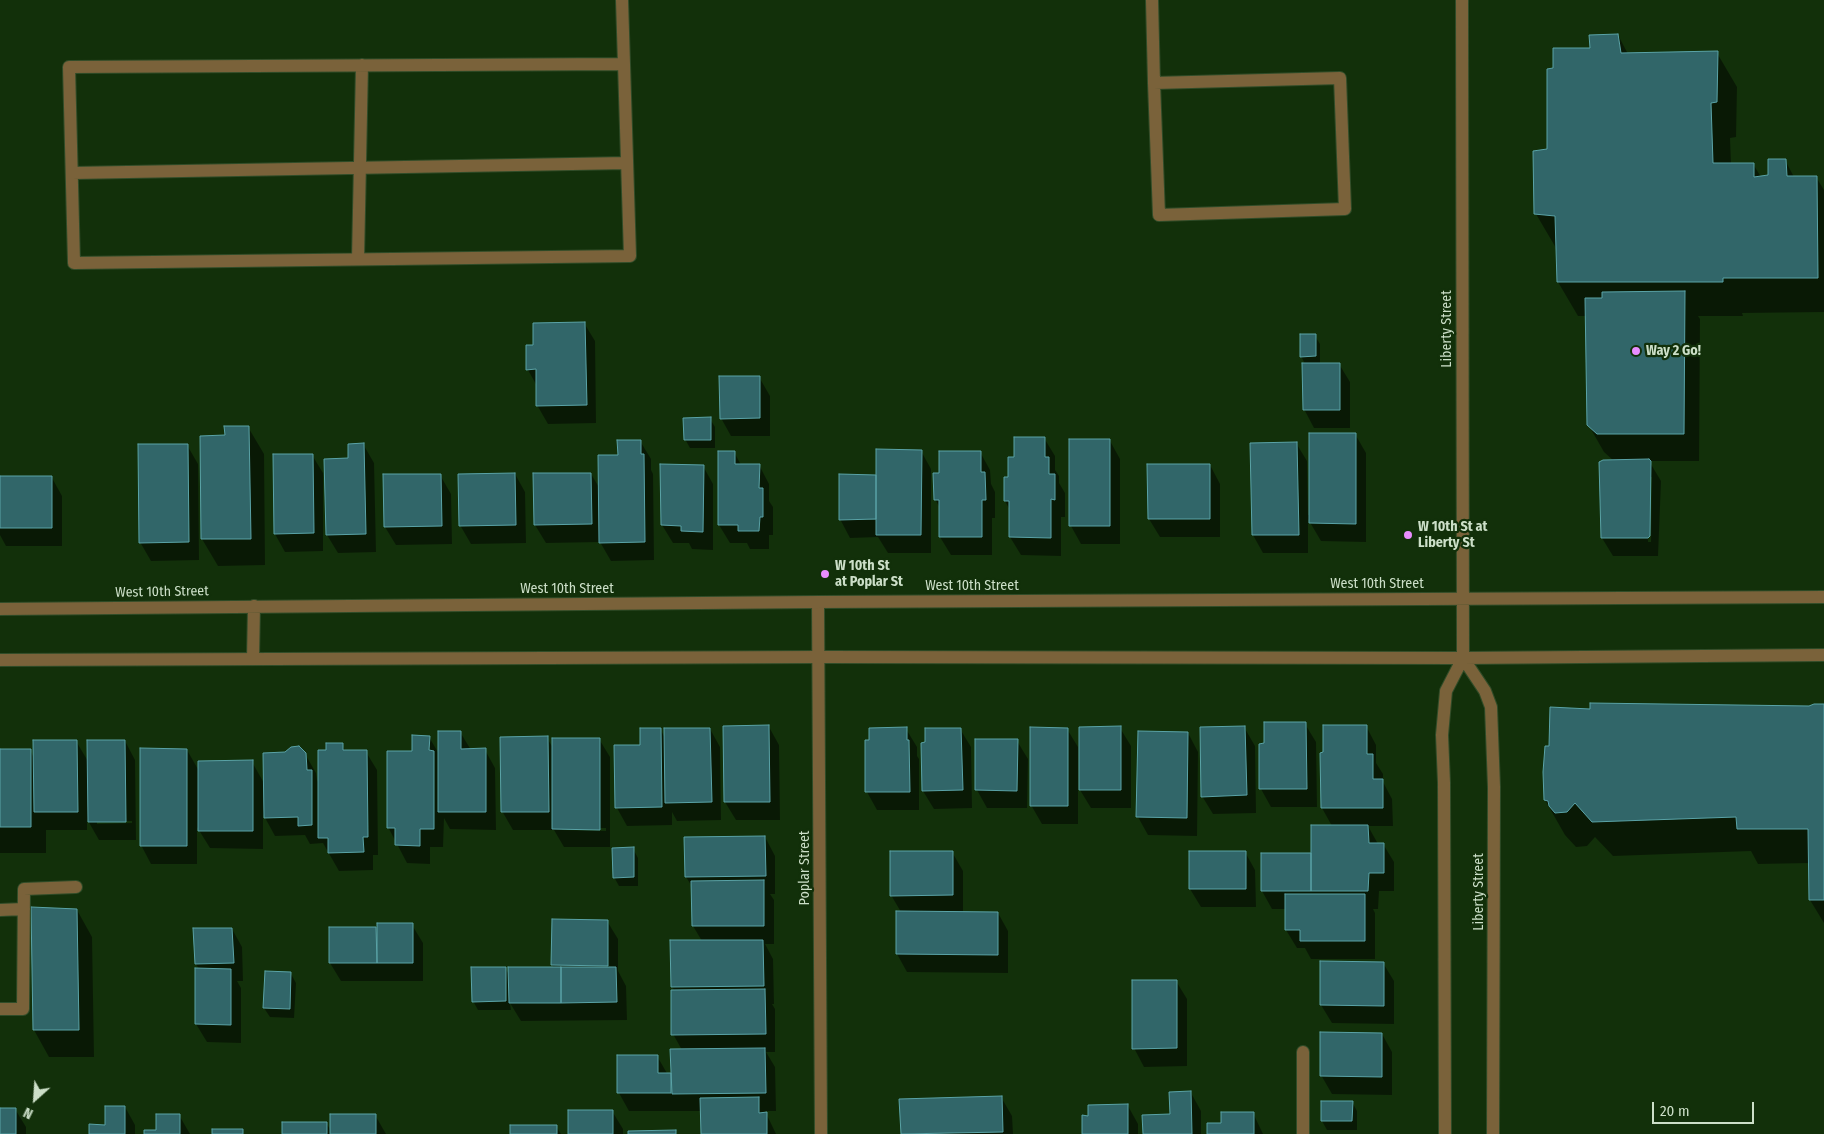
<!DOCTYPE html>
<style>
body{margin:0}
#map{position:relative;width:1824px;height:1134px;overflow:hidden;background:#12300a;font-family:"Fira Sans Condensed",sans-serif}
canvas{display:block}
.north{position:absolute;left:10px;top:1074px;width:50px;height:50px;-webkit-text-stroke:4px #12300a;paint-order:stroke;rotate:206deg;font-size:14px;font-weight:700;line-height:20px;text-align:center;color:#ccdfc8}
.north::after{content:'';display:block;margin:auto;width:18px;height:22px;background:#ccdfc8;clip-path:polygon(50% 0,100% 100%,50% 72%,0 100%)}
.scale{position:absolute;left:1652px;top:1102px;width:102px;height:22px;box-sizing:border-box;border:2px solid #ccdfc8;border-top:0;padding-left:6px;font-size:15px;line-height:18px;white-space:nowrap;color:#ccdfc8;-webkit-text-stroke:4px #12300a;paint-order:stroke}
</style>
<div id="map">
<canvas width="1824" height="1134"></canvas>
<div class="north">N</div>
<div class="scale">20 m</div>
</div>
<script>
const g = document.querySelector('canvas').getContext('2d');
g.lineJoin = 'round';
function fill(path, color) { g.fillStyle = color; g.fill(path, 'evenodd'); }
const poly = rows => new Path2D(rows.map(r => 'M' + r).join(''));
function trace(path, color, width, dash) { g.strokeStyle = color; g.lineWidth = width; g.lineCap = dash ? 'butt' : 'round'; g.setLineDash(dash || []); g.stroke(path); }
function write(font, color, halo, rows, align = 'center') {
  g.font = font + ' "Fira Sans Condensed",sans-serif'; g.lineWidth = 4.5; g.setLineDash([]); g.textBaseline = 'middle'; g.strokeStyle = halo; g.fillStyle = color; for (const [text, x, y, turn = 0] of rows) {
    g.save(); g.translate(x, y); g.rotate((+turn || 0) * Math.PI / 180); g.textAlign = isNaN(turn) ? turn : align; if (halo) g.strokeText(text, 0, 0); g.fillText(text, 0, 0); g.restore();
  }
}
fill(poly([
 [1618,35,1628,54,1717,53,1737,87,1736,137,1730,138,1731,164,1753,164,1761,177,1770,176,1785,160,1794,177,1816,177,1824,190,1824,312,1742,313,1743,316,1698,316,1700,319,1699,461,1649,461,1661,481,1658,556,1613,556,1602,538,1614,461,1604,452,1588,424,1587,316,1578,316,1558,282,1557,249,1556,248,1536,214,1549,151,1554,69],
 [1649,477,1652,477,1651,542,1648,542],
 [584,323,595,341,596,423,548,424,537,405,537,386,528,370,534,347],
 [1315,336,1320,344,1320,364,1339,364,1350,382,1350,428,1314,428,1304,409,1305,364,1301,356],
 [759,377,770,396,770,436,731,436,721,418],
 [710,419,715,427,715,448,690,448,685,439],
 [248,427,264,454,265,565,218,566,202,539,201,437,226,436],
 [1355,434,1366,453,1366,542,1321,541,1308,519,1308,553,1263,553,1253,535,1251,444,1296,443,1307,461,1308,515,1310,515],
 [1044,438,1055,456,1055,470,1059,476,1059,483,1065,493,1065,517,1061,517,1061,556,1021,555,1010,537,1010,510,1005,501,1009,478,1015,458],
 [1071,440,1110,441,1120,459,1120,544,1081,544,1071,526],
 [640,441,651,459,651,470,653,474,654,560,611,561,600,542,546,543,535,525,591,474,600,489],
 [363,444,374,463,376,552,338,553,327,535,349,460],
 [187,445,198,464,199,560,151,561,140,542],
 [921,451,931,469,931,553,888,553,878,537,850,538,840,519,877,476],
 [734,452,741,465,759,465,769,484,769,501,773,507,773,535,769,535,769,549,750,549,747,543,730,543,719,525],
 [980,452,990,470,991,484,995,492,995,518,992,518,992,555,951,555,940,537,940,508,935,499,940,475],
 [312,455,323,473,323,551,285,552,275,534],
 [1210,465,1220,484,1220,537,1160,537,1149,519],
 [662,466,703,466,713,484,713,550,692,549,689,543,673,543,662,525],
 [515,474,525,492,526,543,471,544,460,525],
 [440,475,451,494,452,544,396,545,385,527],
 [0,478,52,478,62,496,62,546,6,546,0,535],
 [1824,706,1824,923,1810,900,1810,863,1758,864,1751,851,1613,856,1595,837,1587,846,1576,847,1565,835,1545,800,1551,747,1591,710,1810,707],
 [1305,724,1316,742,1317,807,1271,807,1261,789,1260,745,1266,744],
 [1366,726,1376,745,1376,763,1383,774,1383,782,1392,799,1393,826,1368,826,1378,844,1383,844,1394,862,1394,891,1379,891,1378,909,1373,909,1375,913,1375,959,1311,959,1305,948,1297,948,1286,930,1286,909,1272,909,1262,891,1262,855,1312,855,1332,826,1322,808],
 [769,727,779,745,780,820,736,820,725,802],
 [1244,727,1255,746,1256,813,1213,814,1202,796],
 [1120,728,1131,746,1131,808,1091,808,1080,790],
 [660,729,665,738,710,729,720,747,721,820,677,821,672,812,672,825,627,826,617,808,641,746],
 [906,729,917,747,917,756,919,759,919,810,877,810,867,792,866,742],
 [960,729,971,747,972,808,934,809,923,791],
 [1067,729,1078,747,1078,824,1042,824,1031,805],
 [460,732,471,750,485,750,495,768,496,830,450,829,444,818,443,847,430,847,430,864,407,863,388,827,413,752,429,737,439,754],
 [1188,733,1198,752,1197,836,1148,835,1138,817],
 [547,738,553,748,599,739,610,757,610,847,564,847,554,830,513,830,502,811],
 [562,828,606,828,606,831,562,830],
 [76,741,89,763,125,741,135,760,136,840,99,840,87,819,87,830,46,830,46,853,0,853,0,751,30,750,34,758],
 [97,821,132,821,132,823,97,824],
 [1017,741,1028,759,1027,808,987,808,977,790],
 [342,745,346,752,366,752,377,770,378,855,373,855,373,870,339,871,323,843,310,844,305,835,275,836,263,814,263,849,210,848,197,827,197,864,151,864,141,845,187,750,199,771,252,762,264,783,305,754,316,773,317,780,319,784,327,752],
 [765,837,775,856,775,894,770,894,774,900,774,944,765,944,773,959,774,1004,772,1004,775,1009,775,1052,766,1052,775,1067,776,1111,765,1111,776,1134,702,1134,702,1111,629,1111,619,1093,657,1056,668,1075,672,1075,682,1050,673,1034,675,991,672,987,702,941,693,926,693,888,686,877],
 [633,849,638,858,638,886,619,886,614,877],
 [952,852,963,871,963,913,998,913,1008,931,1008,973,907,972,897,954,901,912,891,895],
 [1245,852,1255,870,1256,907,1201,907,1190,889],
 [77,910,92,937,94,1057,49,1057,34,1030],
 [607,921,618,939,618,971,626,986,627,1020,521,1021,510,1003,511,1010,478,1010,473,1001,505,968,510,976,554,968,552,965],
 [412,925,423,943,423,981,341,981,330,963,330,929,377,928],
 [232,929,242,947,243,981,237,981,241,988,241,1043,207,1042,196,1024,199,969,196,964],
 [1383,963,1394,981,1394,1024,1332,1023,1321,1005],
 [291,974,296,983,294,1018,270,1017,264,1008],
 [1176,981,1187,999,1187,1066,1144,1067,1134,1048],
 [1382,1034,1392,1052,1392,1095,1332,1094,1321,1075],
 [1191,1093,1201,1111,1201,1134,1144,1134,1171,1116],
 [1001,1097,1012,1116,1013,1134,902,1134,901,1100],
 [1352,1102,1357,1111,1357,1130,1327,1130,1322,1121],
 [1128,1106,1138,1124,1138,1134,1083,1134],
 [125,1107,135,1125,135,1134,90,1134,106,1126],
 [0,1109,15,1109,26,1127,26,1134,0,1134],
 [612,1111,623,1129,623,1134,569,1134],
 [1253,1113,1263,1134,1208,1134,1223,1125],
 [179,1115,190,1134,145,1134,158,1131],
 [375,1115,386,1134,284,1134,326,1123,332,1132],
 [556,1126,561,1134,511,1134]
]), '#0007');
const building = poly([
 [1618,34,1621,53,1718,51,1717,102,1711,103,1713,163,1754,163,1754,177,1768,175,1768,159,1786,159,1787,176,1817,176,1818,278,1723,278,1723,282,1557,282,1555,216,1534,214,1533,151,1547,149,1547,69,1553,68,1553,48,1590,48,1589,35,1618,34],
 [1685,291,1684,434,1597,434,1587,425,1585,298,1602,298,1602,292,1685,291],
 [585,322,587,405,536,406,536,369,526,370,526,345,533,345,533,323,585,322],
 [1300,334,1316,334,1316,356,1300,357,1300,334],
 [1302,363,1340,363,1340,410,1303,410,1302,363],
 [719,376,760,376,760,418,720,419,719,376],
 [711,417,711,440,684,440,683,418,711,417],
 [224,426,249,426,251,539,201,539,200,436,225,435,224,426],
 [1309,433,1356,433,1356,524,1309,523,1309,433],
 [1014,437,1045,437,1045,457,1049,457,1049,474,1055,474,1055,500,1051,499,1051,538,1009,537,1009,501,1004,501,1004,477,1008,477,1008,457,1014,457,1014,437],
 [1069,439,1110,439,1110,526,1069,526,1069,439],
 [617,440,641,440,641,454,644,454,645,542,599,543,598,455,618,455,617,440],
 [1297,442,1299,535,1252,535,1250,443,1297,442],
 [364,443,366,534,326,535,324,459,348,458,348,444,364,443],
 [138,444,188,444,189,542,139,543,138,444],
 [876,449,922,450,921,535,876,535,876,449],
 [718,451,735,451,735,464,760,464,759,488,763,488,763,517,760,517,759,531,738,531,738,525,718,525,718,451],
 [939,451,981,451,981,472,985,472,986,500,982,500,982,537,939,537,939,500,934,500,933,473,939,473,939,451],
 [273,454,313,454,314,533,274,534,273,454],
 [1649,459,1651,461,1650,536,1648,538,1601,538,1599,462,1603,460,1649,459],
 [660,464,704,465,703,532,681,531,681,526,661,525,660,464],
 [1147,464,1210,464,1210,519,1148,519,1147,464],
 [515,473,516,525,459,526,458,474,515,473],
 [533,473,591,473,592,524,534,525,533,473],
 [383,474,441,474,442,526,384,527,383,474],
 [839,474,876,475,876,519,839,520,839,474],
 [0,476,52,476,52,528,0,528,0,476],
 [1590,703,1809,706,1814,704,1824,704,1824,900,1809,900,1808,829,1737,829,1736,817,1592,822,1575,803,1567,812,1555,813,1549,806,1548,801,1544,800,1543,772,1545,746,1549,746,1550,707,1590,709,1590,703],
 [1264,722,1306,722,1307,789,1259,789,1259,744,1264,743,1264,722],
 [769,725,770,802,724,802,723,726,769,725],
 [1323,725,1367,725,1367,754,1373,754,1373,779,1383,779,1383,808,1321,808,1320,753,1323,752,1323,725],
 [1121,726,1121,790,1079,790,1079,727,1121,726],
 [1245,726,1247,795,1201,797,1200,727,1245,726],
 [907,727,907,740,909,740,910,792,865,792,865,740,869,740,869,728,907,727],
 [1030,727,1068,728,1068,806,1030,806,1030,727],
 [640,728,661,728,662,807,615,808,614,745,640,745,640,728],
 [664,728,710,728,712,802,665,803,664,728],
 [925,728,961,728,963,790,922,791,921,743,925,742,925,728],
 [438,731,461,731,461,749,486,748,486,812,438,812,438,731],
 [1138,731,1188,732,1187,818,1136,817,1138,731],
 [412,735,430,736,429,750,434,751,434,829,420,829,420,846,395,845,395,828,387,828,387,751,412,751,412,735],
 [548,736,549,812,501,812,500,737,548,736],
 [552,738,600,738,600,830,552,829,552,738],
 [975,739,1018,739,1017,791,975,790,975,739],
 [33,740,77,740,78,812,34,812,33,740],
 [87,740,125,740,126,822,88,822,87,740],
 [326,743,343,743,343,750,367,750,368,837,363,837,364,852,328,853,328,838,318,838,318,750,326,750,326,743],
 [299,746,306,753,307,770,312,770,312,825,298,826,298,817,264,818,263,753,285,752,291,747,299,746],
 [140,748,187,749,187,846,140,846,140,748],
 [0,749,31,749,31,827,0,827,0,749],
 [253,760,253,831,198,831,198,761,253,760],
 [1311,825,1368,825,1369,843,1384,843,1384,873,1369,873,1368,891,1311,891,1311,825],
 [765,836,766,876,685,877,684,837,765,836],
 [634,847,634,877,613,878,612,848,634,847],
 [890,851,953,851,953,895,890,896,890,851],
 [1189,851,1246,851,1246,889,1189,889,1189,851],
 [1261,853,1311,853,1311,891,1261,891,1261,853],
 [764,880,764,926,692,926,691,881,764,880],
 [1285,894,1365,894,1365,941,1300,941,1300,930,1285,930,1285,894],
 [31,907,77,909,79,1030,33,1030,31,907],
 [896,911,998,912,998,955,896,954,896,911],
 [552,919,608,920,608,966,551,965,552,919],
 [377,923,413,923,413,963,377,963,377,923],
 [329,927,376,927,377,963,329,963,329,927],
 [193,928,232,928,234,963,195,964,193,928],
 [670,940,763,940,764,986,671,987,670,940],
 [1320,961,1384,962,1384,1006,1320,1005,1320,961],
 [471,967,506,967,506,1001,472,1002,471,967],
 [508,967,561,967,561,1003,509,1003,508,967],
 [561,967,616,967,617,1002,561,1003,561,967],
 [195,968,231,969,231,1025,195,1024,195,968],
 [265,971,291,972,290,1009,263,1008,265,971],
 [1132,980,1177,980,1177,1048,1132,1049,1132,980],
 [765,989,766,1034,671,1035,671,990,765,989],
 [1320,1032,1382,1033,1382,1077,1320,1076,1320,1032],
 [765,1048,766,1093,672,1094,670,1049,765,1048],
 [617,1055,658,1055,658,1073,671,1073,671,1093,617,1093,617,1055],
 [1191,1091,1192,1134,1143,1134,1142,1115,1170,1114,1169,1092,1191,1091],
 [1002,1096,1003,1132,901,1134,899,1099,1002,1096],
 [759,1097,759,1113,767,1112,767,1134,701,1134,700,1098,759,1097],
 [1321,1101,1353,1101,1352,1121,1321,1121,1321,1101],
 [1128,1104,1128,1134,1082,1134,1082,1115,1088,1116,1088,1105,1128,1104],
 [105,1106,125,1106,125,1134,89,1134,89,1124,105,1125,105,1106],
 [0,1108,16,1108,16,1134,0,1134,0,1108],
 [568,1110,613,1110,613,1134,568,1134,568,1110],
 [1221,1112,1254,1112,1254,1134,1207,1134,1207,1123,1221,1123,1221,1112],
 [156,1114,180,1114,180,1134,144,1134,144,1130,156,1130,156,1114],
 [330,1114,376,1114,376,1134,330,1134,330,1114],
 [282,1122,327,1122,327,1134,282,1134,282,1122],
 [510,1125,557,1125,557,1134,510,1134,510,1125],
 [212,1129,243,1129,243,1134,212,1134,212,1129],
 [676,1130,676,1134,628,1134,628,1131,676,1130]
]);
fill(building, '#316669');
trace(building, '#5aa3a7', 1);
const service = poly([
 [622,0,630,256,74,263,69,67,624,64],
 [1152,0,1154,83,1159,215,1345,209,1340,78,1154,83],
 [72,173,627,163],
 [358,259,362,65],
 [0,910,24,909],
 [0,1009,23,1009,24,889,76,887],
 [1303,1134,1303,1052]
]);
const minor = poly([
 [818,602,821,1134]
]);
const tertiary = poly([
 [0,609,818,602,1824,597],
 [1463,658,1485,691,1491,707,1494,787,1493,1134],
 [253,659,254,606],
 [0,660,820,657,1463,658,1824,655],
 [1445,1134,1444,783,1442,735,1446,691,1463,658,1462,0]
]);
trace(service, '#304c28', 14);
trace(minor, '#304c28', 14);
trace(tertiary, '#304c28', 14);
trace(service, '#7a623a', 12);
trace(minor, '#7a623a', 12);
trace(tertiary, '#7a623a', 12);
for (const [x, y, r, color] of [
 [1636,351,5,"#e98dfe"],
 [1408,535,5,"#e98dfe"],
 [825,574,5,"#e98dfe"]
]) { const dot = new Path2D(); dot.arc(x, y, r, 0, 2 * Math.PI); g.fillStyle = color; g.fill(dot); trace(dot, '#12300a', 2); }
write('14px', '#ccdfc8', '#12300a', [
 ["Liberty Street",1447,329,-90],
 ["West 10th Street",1377,584],
 ["West 10th Street",972,586],
 ["West 10th Street",567,589],
 ["West 10th Street",162,592,-1],
 ["Poplar Street",805,868,-90],
 ["Liberty Street",1479,892,-90]
]);
write('bold 14px', '#ccdfc8', '#12300a', [
 ["Way 2 Go!",1646,351],
 ["W 10th St at",1418,527],
 ["Liberty St",1418,543],
 ["W 10th St",835,566],
 ["at Poplar St",835,582]
], 'left');
</script>
